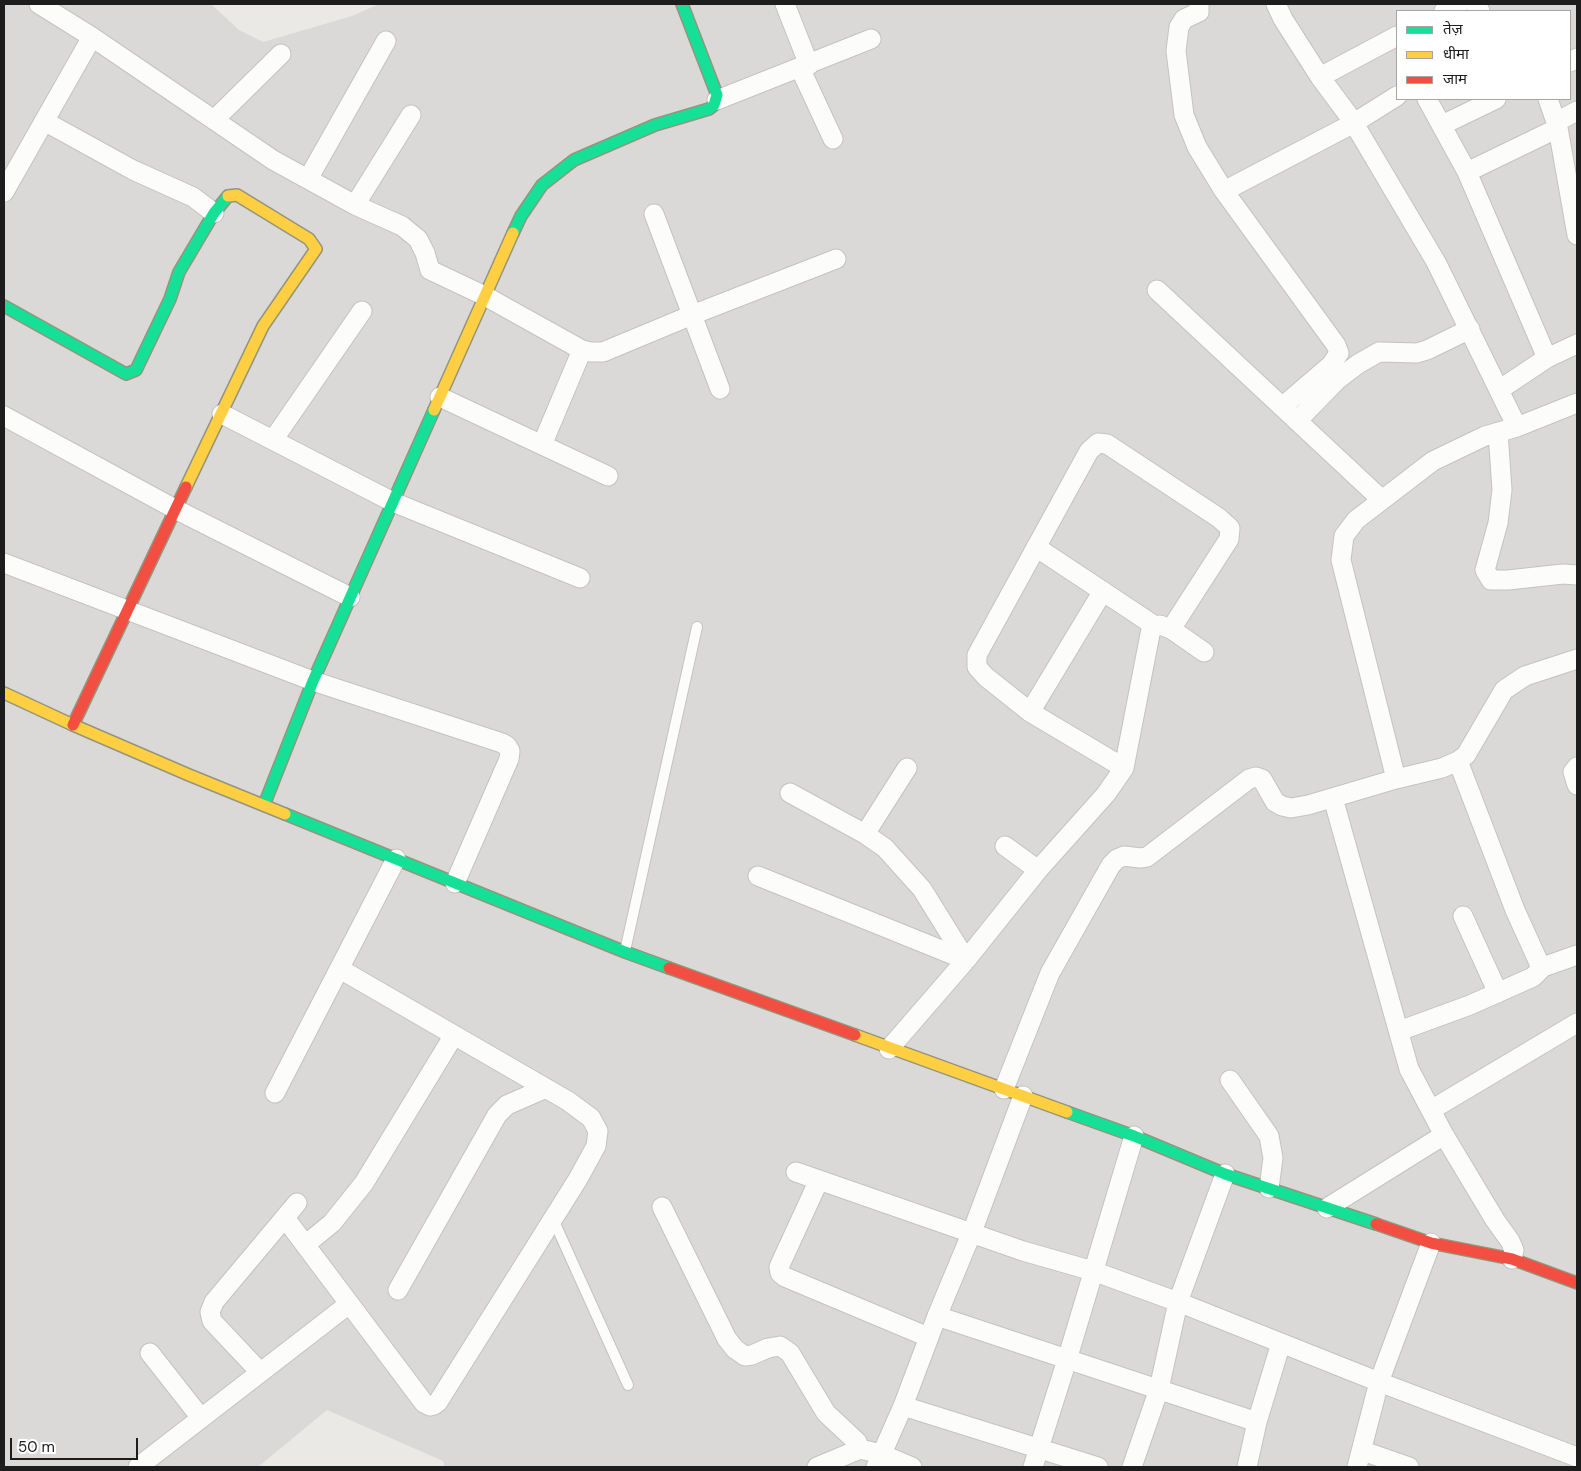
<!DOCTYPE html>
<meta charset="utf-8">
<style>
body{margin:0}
#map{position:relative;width:1581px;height:1471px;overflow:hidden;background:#ebe9e5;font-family:"DM Sans","Noto Sans Devanagari",sans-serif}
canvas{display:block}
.frame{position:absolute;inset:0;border:5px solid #1d1d1d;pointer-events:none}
.legend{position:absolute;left:1396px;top:10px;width:175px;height:90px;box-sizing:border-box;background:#fff;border:1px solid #a5a5a5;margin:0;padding:6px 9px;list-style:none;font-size:15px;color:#1d1d1d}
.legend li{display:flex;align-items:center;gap:10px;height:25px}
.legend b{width:25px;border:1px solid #a5a5a5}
.scale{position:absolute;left:10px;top:1438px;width:128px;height:22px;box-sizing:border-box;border:2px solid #1d1d1d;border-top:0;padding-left:6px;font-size:15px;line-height:18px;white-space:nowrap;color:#1d1d1d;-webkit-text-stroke:4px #fff;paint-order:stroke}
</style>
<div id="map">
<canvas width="1581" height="1471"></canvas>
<div class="frame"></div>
<ul class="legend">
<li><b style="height:6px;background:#16e098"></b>तेज़</li>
<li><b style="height:6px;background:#ffcf43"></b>धीमा</li>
<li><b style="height:6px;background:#f24e42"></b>जाम</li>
</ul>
<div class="scale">50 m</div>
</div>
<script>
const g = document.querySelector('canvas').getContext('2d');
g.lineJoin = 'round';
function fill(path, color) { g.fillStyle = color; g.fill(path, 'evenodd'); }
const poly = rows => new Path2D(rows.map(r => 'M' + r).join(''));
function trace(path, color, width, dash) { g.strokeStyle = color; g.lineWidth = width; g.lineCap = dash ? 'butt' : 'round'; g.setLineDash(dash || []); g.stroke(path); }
fill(poly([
 [4,4,211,4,239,30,263,42,352,16,379,4,1577,4,1577,1467,445,1467,443,1461,327,1410,258,1467,4,1467],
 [1397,11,1570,11,1570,99,1397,99]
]), '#dad9d7');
const lane = poly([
 [625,951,697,627],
 [553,1219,628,1385]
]);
const street = poly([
 [39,4,92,37,273,160,355,205,402,226,418,239,425,253,430,270,485,296,582,350,591,352,603,352,692,315,836,259],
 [785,4,809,65],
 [1199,4,1199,12,1184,19,1179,27,1176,51,1184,115,1197,147,1224,191,1336,345,1339,353,1331,365,1282,407],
 [1276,4,1283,19,1320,77,1352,120,1436,262,1517,427],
 [1475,4,1480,11],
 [1444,11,1459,4],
 [1570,62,1577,58],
 [800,68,833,139],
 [1320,77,1397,36],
 [1427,99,1467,172,1547,358],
 [1548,99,1558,128,1577,235],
 [717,100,871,39],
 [214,120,281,54],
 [44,121,133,170,193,197,214,213],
 [1556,122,1577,111],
 [1442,125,1496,99],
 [1467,172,1558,128],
 [308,179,386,41],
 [1224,191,1354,123,1397,96],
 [4,192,92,37],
 [355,205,411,115],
 [654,214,720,389],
 [1157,290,1382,500],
 [1499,390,1547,358,1577,344],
 [440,397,608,476],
 [222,414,393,502,580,578],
 [4,416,175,509,350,597],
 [1297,421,1337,380,1358,364,1379,352,1417,353,1427,350,1470,329],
 [1498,432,1502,490,1498,523,1485,570,1491,580,1508,580,1563,574,1577,575],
 [273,440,362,311],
 [542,445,582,350],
 [4,563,313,681,502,743,507,746,510,751,509,759,455,883],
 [1160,625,1171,629,1204,652],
 [1030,712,1103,591],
 [1458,761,1515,910,1539,963,1543,967,1577,955],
 [1577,767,1573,772,1577,785],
 [1124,768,1030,712,986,677,977,667,977,655,1089,451,1098,443,1107,444,1219,518,1230,528,1229,539,1171,629],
 [1396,779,1341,560,1344,536,1356,520,1433,461,1485,436,1517,427,1577,403],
 [1333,798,1409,1069,1444,1135,1495,1220,1510,1241,1514,1250,1512,1259],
 [865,834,907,768],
 [1005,846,1038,870],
 [758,876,966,960,922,889,885,848,865,834,790,793],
 [1463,916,1498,993],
 [1399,1031,1470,1005,1533,977,1543,967],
 [889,1049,966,960,1038,870,1106,794,1124,768,1152,624,1036,547],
 [1230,1080,1269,1136,1273,1158,1269,1188],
 [1004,1089,1050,973,1111,865,1117,859,1124,856,1140,858,1147,857,1249,779,1256,777,1262,779,1275,802,1282,806,1291,808,1308,805,1396,779,1442,768,1458,761,1466,755,1504,690,1525,676,1577,659],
 [275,1093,396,859],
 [1431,1110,1577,1023],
 [796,1172,1023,1251,1093,1271,1178,1302,1379,1382,1577,1457],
 [819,1180,779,1267,780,1273,785,1277,928,1337],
 [662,1207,727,1339,735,1349,745,1356,752,1355,768,1348,780,1346,790,1353,826,1413,857,1442,860,1449],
 [1327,1208,1444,1135],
 [285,1218,424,1403,430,1406,434,1405,438,1402,578,1179,596,1146,598,1131,591,1118,568,1101,340,969],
 [305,1245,332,1223,364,1183,454,1035],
 [398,1290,497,1115,507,1105,546,1088],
 [937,1316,1257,1422],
 [150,1353,201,1418],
 [260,1372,212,1321,210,1312,214,1302,297,1203],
 [903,1406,1098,1467],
 [1363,1451,1409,1467],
 [138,1467,349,1304],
 [817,1467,860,1449,881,1454,912,1467],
 [876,1467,903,1406,937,1316,972,1232,1023,1096],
 [1033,1467,1067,1360,1134,1136],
 [1132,1467,1159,1389,1178,1302,1225,1174],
 [1247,1467,1257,1422,1281,1343],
 [1357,1467,1379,1382,1431,1243]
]);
const fast = poly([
 [513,233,521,216,542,185,574,160,655,125,709,109,714,105,717,95,682,4],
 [4,306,126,374,136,370,170,299,179,272,214,213,228,196],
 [264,805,313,681,434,410],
 [285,814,625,952,669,968],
 [1067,1112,1134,1136,1225,1174,1376,1224]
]);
const slow = poly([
 [434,410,513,233],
 [186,487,263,326,316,249,309,239,237,195,228,196],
 [4,693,73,725,189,775,285,814],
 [855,1035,1067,1112]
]);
const jam = poly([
 [73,725,186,487],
 [669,968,855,1035],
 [1376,1224,1431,1243,1512,1259,1577,1283]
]);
trace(lane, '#c4c3c1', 12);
trace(street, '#c4c3c1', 21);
trace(fast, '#93957c', 14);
trace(slow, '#93957c', 14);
trace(jam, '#93957c', 14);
trace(lane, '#fcfcfb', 10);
trace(street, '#fcfcfb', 19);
trace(fast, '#16e098', 11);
trace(slow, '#ffcf43', 11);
trace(jam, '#f24e42', 11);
</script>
